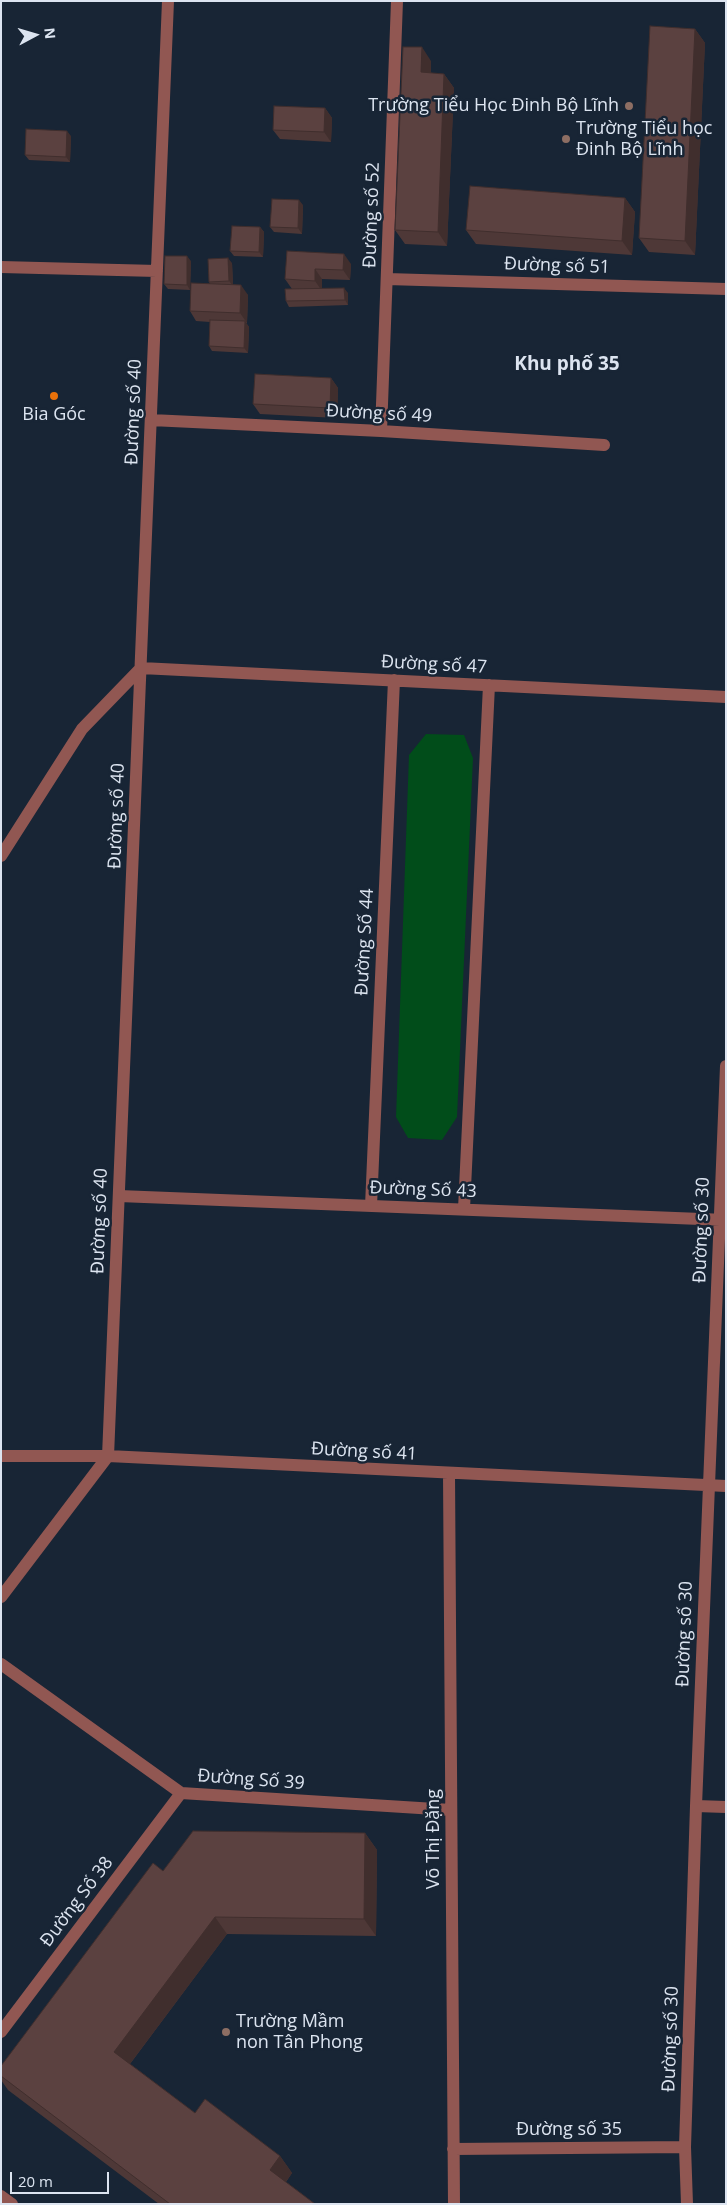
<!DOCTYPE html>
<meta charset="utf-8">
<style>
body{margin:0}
#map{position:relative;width:727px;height:2205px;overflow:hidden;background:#182535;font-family:"Open Sans",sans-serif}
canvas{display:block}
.frame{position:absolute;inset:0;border:2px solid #dce4f0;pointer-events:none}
.north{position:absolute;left:10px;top:10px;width:50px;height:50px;-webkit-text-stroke:4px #182535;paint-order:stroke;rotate:84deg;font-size:14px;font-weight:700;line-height:20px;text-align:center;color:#dce4f0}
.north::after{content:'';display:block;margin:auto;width:18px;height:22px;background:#dce4f0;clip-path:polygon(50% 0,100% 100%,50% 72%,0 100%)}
.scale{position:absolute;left:10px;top:2172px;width:99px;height:22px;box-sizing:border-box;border:2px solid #dce4f0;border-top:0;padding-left:6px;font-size:15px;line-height:18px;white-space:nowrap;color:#dce4f0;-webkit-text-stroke:4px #182535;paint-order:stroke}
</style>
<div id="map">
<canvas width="727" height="2205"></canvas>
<div class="frame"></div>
<div class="north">N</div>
<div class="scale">20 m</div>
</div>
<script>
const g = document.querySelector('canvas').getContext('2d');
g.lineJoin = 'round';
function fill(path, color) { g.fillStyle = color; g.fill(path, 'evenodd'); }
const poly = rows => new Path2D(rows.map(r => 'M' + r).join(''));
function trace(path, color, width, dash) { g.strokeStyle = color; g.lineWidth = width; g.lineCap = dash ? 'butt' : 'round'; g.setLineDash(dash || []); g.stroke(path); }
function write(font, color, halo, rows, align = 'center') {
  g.font = font + ' "Open Sans",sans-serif'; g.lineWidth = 5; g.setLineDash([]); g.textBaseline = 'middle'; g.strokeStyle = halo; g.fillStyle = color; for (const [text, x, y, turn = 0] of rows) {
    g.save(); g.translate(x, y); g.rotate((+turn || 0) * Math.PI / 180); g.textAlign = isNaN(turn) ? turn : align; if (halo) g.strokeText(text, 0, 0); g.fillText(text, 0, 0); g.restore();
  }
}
fill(poly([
 [426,734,464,735,473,758,457,1117,442,1140,408,1138,396,1117,409,755]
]), '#014d1a');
trace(poly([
 [1,267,157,271],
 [387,279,726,289],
 [151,420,381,431,604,445],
 [381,431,397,1],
 [1,856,82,729,141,668,726,697],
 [119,1196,726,1220],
 [371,1206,394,680],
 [464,1209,489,685],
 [1,1456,108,1456,726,1486],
 [449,1474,454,2204],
 [1,1597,108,1456,168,1],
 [1,1664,181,1793,451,1810],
 [696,1806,726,1807],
 [1,2032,181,1793],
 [453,2149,685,2147],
 [1,2196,12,2204],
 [687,2204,685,2147,696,1806,726,1066]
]), '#915752', 12);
fill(poly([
 [695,29,705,43,695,255,649,252,639,238],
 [431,61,431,73,444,74,454,88,447,246,405,244,395,230],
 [325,108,332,118,331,142,280,139,273,130],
 [71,136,70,162,29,160,25,155],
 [625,198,635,212,632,255,476,244,466,230],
 [303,205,302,234,274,232,270,227],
 [260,227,264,232,263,257,234,256,230,251],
 [287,251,351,264,350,280,322,279,322,289,348,293,348,305,289,307,286,301,292,289,285,279],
 [191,261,190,290,168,289,164,284],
 [232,263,233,285,248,295,247,323,246,323,249,327,248,353,212,351,209,346,210,322,196,321,190,311,210,284,209,282],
 [331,378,338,388,337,418,260,414,253,404],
 [365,1833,377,1850,376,1936,227,1934,130,2064,195,2113,280,2156,292,2173,286,2182,315,2204,159,2204,8,2090,1,2080,1,2066,163,1871]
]), '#4e3837');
fill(poly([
 [695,29,705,43,695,255,685,241],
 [422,47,431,61,431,86,421,72],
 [444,74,454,88,447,246,438,232],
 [325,108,332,118,331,142,324,132],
 [67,131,71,136,70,162,66,157],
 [625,198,635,212,632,255,622,241],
 [299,200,303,205,302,234,298,228],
 [260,227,264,232,263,257,259,252],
 [344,254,351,264,350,280,343,270],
 [187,256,191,261,190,290,187,285],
 [228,258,232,263,233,286,229,281],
 [315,269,322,279,322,291,315,281],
 [241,285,248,295,247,323,240,313],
 [344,288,348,293,348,305,345,300],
 [245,321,249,327,248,353,244,348],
 [331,378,338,388,337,418,330,408],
 [365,1833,377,1850,376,1936,364,1919],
 [215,1917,227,1934,126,2069,114,2052],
 [280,2156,292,2173,282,2187,270,2170]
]), '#402e2d');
const building = poly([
 [650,26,695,29,685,241,639,238,650,26],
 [403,47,422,47,421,72,444,74,438,232,395,230,403,47],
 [274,106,325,108,324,132,273,130,274,106],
 [26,129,67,131,66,157,25,155,26,129],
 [470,186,625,198,622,241,466,230,470,186],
 [272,199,299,200,298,228,270,227,272,199],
 [232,226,260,227,259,252,230,251,232,226],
 [287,251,344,254,343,270,315,269,315,281,285,279,287,251],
 [165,256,187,256,187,285,164,284,165,256],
 [228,258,229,281,209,282,208,259,228,258],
 [191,283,241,285,240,313,190,311,191,283],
 [344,288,345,300,286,301,285,289,344,288],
 [210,320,245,321,244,348,209,346,210,320],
 [255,374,331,378,330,408,253,404,255,374],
 [193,1831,365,1833,364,1919,215,1917,114,2052,195,2113,205,2099,280,2156,270,2170,315,2204,170,2204,1,2076,1,2066,153,1863,163,1871,193,1831]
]);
fill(building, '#5b4140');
trace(building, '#402e2d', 1);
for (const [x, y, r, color] of [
 [629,106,5,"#8d6e63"],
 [566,139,5,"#8d6e63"],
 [54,396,5,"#e8710a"],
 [226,2032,5,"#8d6e63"]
]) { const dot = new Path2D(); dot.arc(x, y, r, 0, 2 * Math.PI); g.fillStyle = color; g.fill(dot); trace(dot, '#182535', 2); }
write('18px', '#dce4f0', '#182535', [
 ["Trường Tiểu Học Đinh Bộ Lĩnh",619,106,"right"],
 ["Trường Tiểu học",576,129],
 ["Đinh Bộ Lĩnh",576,150],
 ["Bia Góc",54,415,"center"],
 ["Trường Mầm",236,2022],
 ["non Tân Phong",236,2043]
], 'left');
write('18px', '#dce4f0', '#182535', [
 ["Đường số 52",372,215,-88],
 ["Đường số 51",557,266,2],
 ["Đường số 40",134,412,-88],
 ["Đường số 49",379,414,3],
 ["Đường số 47",434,665,3],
 ["Đường số 40",117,816,-88],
 ["Đường Số 44",365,942,-87],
 ["Đường Số 43",423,1190,2],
 ["Đường số 40",100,1221,-88],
 ["Đường số 30",702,1230,-88],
 ["Đường số 41",364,1452,3],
 ["Đường số 30",685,1634,-88],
 ["Đường Số 39",251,1780,4],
 ["Võ Thị Đặng",434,1839,-90],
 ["Đường Số 38",77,1902,-53],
 ["Đường số 30",671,2039,-88],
 ["Đường số 35",569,2130]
]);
write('bold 19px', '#dce4f0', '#182535', [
 ["Khu phố 35",567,365]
]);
</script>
